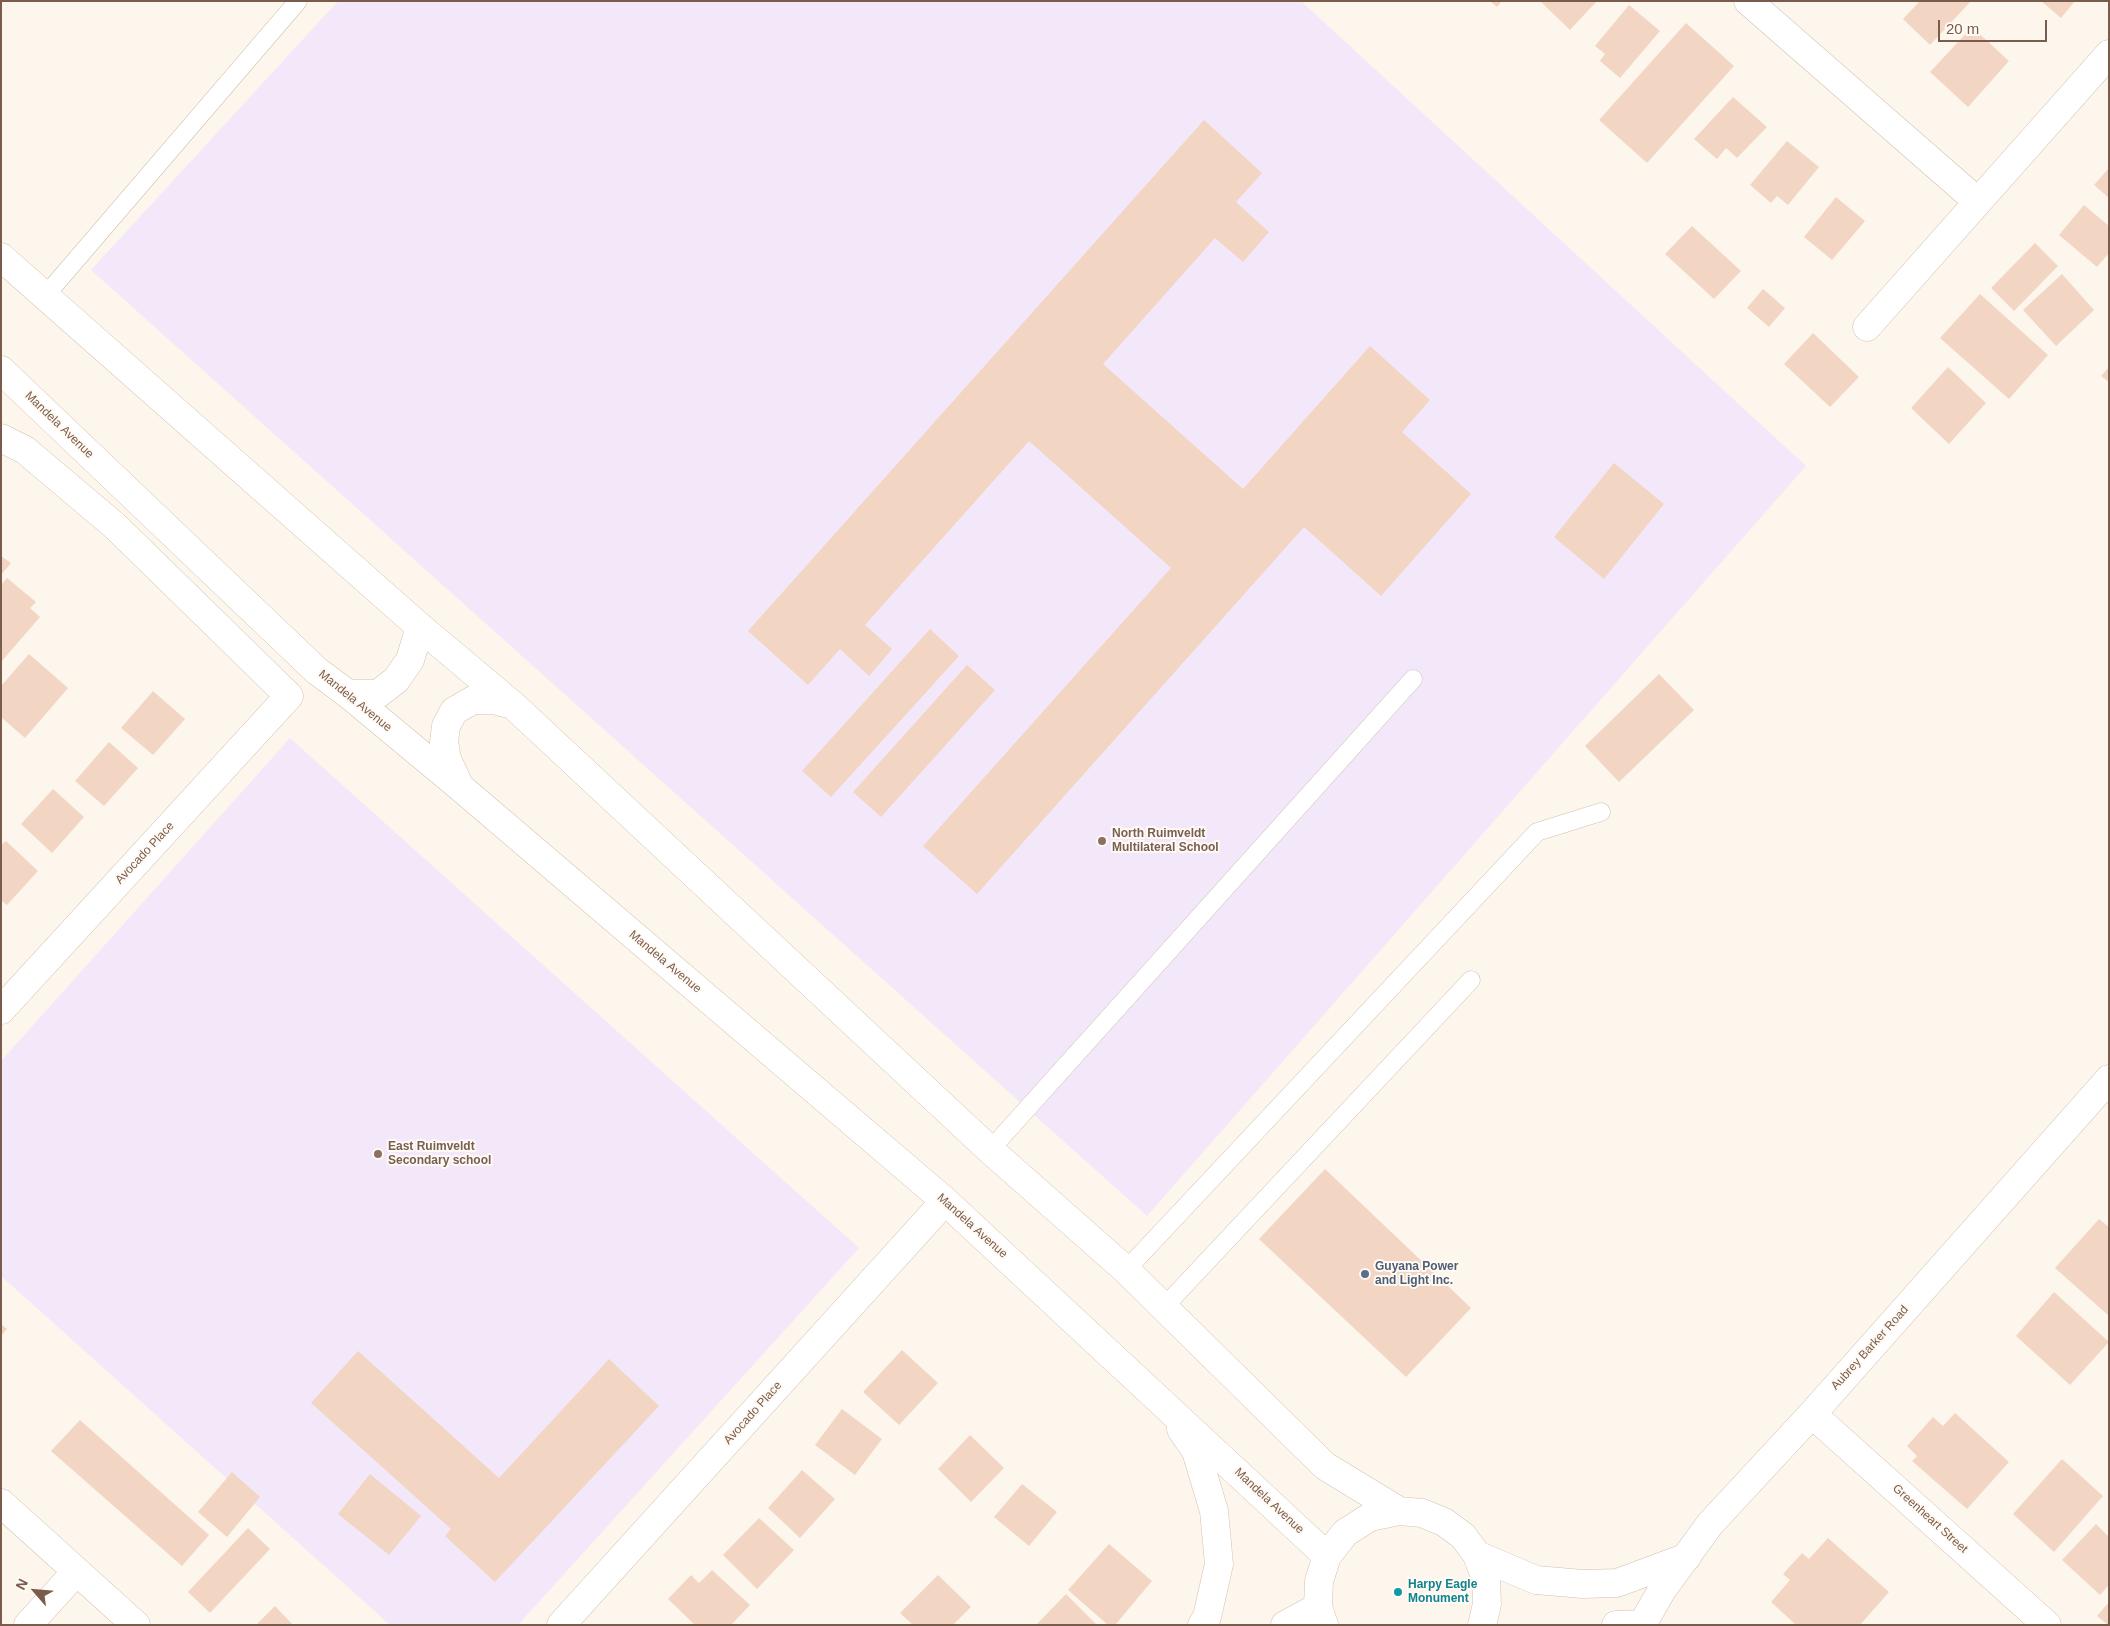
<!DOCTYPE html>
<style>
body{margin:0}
#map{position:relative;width:2110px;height:1626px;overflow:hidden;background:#fdf6ec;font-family:Arial,sans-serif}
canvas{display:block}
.frame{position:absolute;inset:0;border:2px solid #7a5c4d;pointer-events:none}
.north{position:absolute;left:10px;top:1566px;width:50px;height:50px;-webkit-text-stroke:4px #fffaf3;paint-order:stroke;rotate:297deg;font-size:14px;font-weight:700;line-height:20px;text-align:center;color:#7a5c4d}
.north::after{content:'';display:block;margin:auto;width:18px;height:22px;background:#7a5c4d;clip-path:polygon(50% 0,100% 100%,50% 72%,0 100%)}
.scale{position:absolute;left:1938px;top:20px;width:109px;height:22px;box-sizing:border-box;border:2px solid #7a5c4d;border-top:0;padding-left:6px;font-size:15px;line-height:18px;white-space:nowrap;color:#7a5c4d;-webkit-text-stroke:4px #fffaf3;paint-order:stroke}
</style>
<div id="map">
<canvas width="2110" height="1626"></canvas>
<div class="frame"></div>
<div class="north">N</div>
<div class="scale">20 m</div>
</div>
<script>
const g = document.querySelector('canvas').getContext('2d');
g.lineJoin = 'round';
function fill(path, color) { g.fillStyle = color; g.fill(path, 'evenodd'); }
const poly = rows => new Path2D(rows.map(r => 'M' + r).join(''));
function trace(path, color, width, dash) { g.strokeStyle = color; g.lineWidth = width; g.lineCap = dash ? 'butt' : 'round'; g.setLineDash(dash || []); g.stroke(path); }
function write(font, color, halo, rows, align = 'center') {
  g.font = font + ' Arial,sans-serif'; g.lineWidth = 4; g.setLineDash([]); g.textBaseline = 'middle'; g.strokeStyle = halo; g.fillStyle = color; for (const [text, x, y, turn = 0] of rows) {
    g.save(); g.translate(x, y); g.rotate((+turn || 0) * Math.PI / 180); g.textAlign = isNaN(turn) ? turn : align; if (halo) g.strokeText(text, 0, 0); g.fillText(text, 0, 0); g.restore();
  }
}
fill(poly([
 [338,1,1301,1,1806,466,1147,1216,91,270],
 [290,738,859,1248,518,1625,390,1625,1,1276,1,1061]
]), '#f3e8fa');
fill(poly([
 [1490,1,1502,1,1497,7],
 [1540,1,1597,1,1570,30],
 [1920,1,1971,1,1930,45,1903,19],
 [2041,1,2075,1,2061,18],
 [1629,5,1660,31,1620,78,1600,61,1605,54,1595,46],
 [1686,23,1734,66,1647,163,1599,120],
 [1972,27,2009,61,1968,107,1930,72],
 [1733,97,1767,127,1737,158,1726,148,1717,159,1694,139],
 [1204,120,1262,173,1236,202,1269,232,1243,262,1215,238,1103,364,1243,489,1370,346,1430,400,1402,432,1471,494,1381,596,1304,527,977,894,923,846,1171,568,1029,441,865,625,892,649,869,676,840,649,808,685,748,631],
 [1787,141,1819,167,1788,205,1777,196,1771,203,1750,185],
 [2109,168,2109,198,2094,185],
 [1836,197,1865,221,1832,260,1804,237],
 [2084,205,2109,226,2109,253,2097,267,2059,235],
 [1692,226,1741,271,1714,299,1665,254],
 [2035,243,2058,266,2014,311,1991,288],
 [2062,274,2094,310,2056,346,2023,310],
 [1763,289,1785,308,1769,327,1747,308],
 [1980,294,2048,355,2009,399,1940,338],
 [1813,333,1859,377,1830,407,1784,364],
 [1948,367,1986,403,1949,444,1911,408],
 [2109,367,2109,382,2101,376],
 [1614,463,1664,504,1604,579,1554,537],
 [1,556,11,563,1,575],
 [7,578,36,602,30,608,40,617,1,662,1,585],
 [930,629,959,656,831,797,802,771],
 [29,654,68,688,25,738,1,717,1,686],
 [967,665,995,690,881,817,853,792],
 [1659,674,1694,710,1619,782,1585,746],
 [153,691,185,719,153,755,121,728],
 [109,742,138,768,104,806,75,781],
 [53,789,84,817,52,853,21,824],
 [6,841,38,871,7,905,1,900,1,845],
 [1325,1169,1471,1308,1406,1377,1259,1239],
 [2099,1219,2109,1227,2109,1316,2055,1268],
 [2054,1292,2109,1342,2070,1385,2016,1336],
 [1,1324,7,1329,1,1336],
 [902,1350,938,1383,899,1425,863,1392],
 [358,1351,499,1478,609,1359,659,1406,495,1582,445,1536,451,1529,311,1403],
 [842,1409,882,1439,855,1475,815,1445],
 [1955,1413,2009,1462,1967,1509,1912,1461,1917,1456,1907,1446,1933,1417,1943,1426],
 [80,1420,209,1535,182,1566,51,1451],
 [970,1435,1004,1468,971,1502,938,1469],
 [2062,1459,2103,1496,2054,1552,2013,1514],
 [802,1470,835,1499,800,1538,768,1508],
 [232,1472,260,1497,227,1537,198,1512],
 [370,1474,421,1516,389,1555,338,1514],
 [1022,1484,1057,1512,1029,1546,994,1517],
 [759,1518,794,1550,757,1589,723,1555],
 [2096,1524,2109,1537,2109,1585,2100,1595,2062,1560],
 [248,1528,270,1549,210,1613,188,1592],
 [1828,1538,1889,1592,1860,1625,1796,1625,1771,1602,1790,1580,1783,1574,1802,1553,1809,1559],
 [1109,1544,1152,1581,1115,1625,1108,1625,1068,1590],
 [712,1570,750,1605,731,1625,695,1625,668,1599,691,1575,699,1583],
 [938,1575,971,1607,953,1625,913,1625,900,1613],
 [1066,1594,1097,1625,1036,1625],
 [2109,1602,2109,1625,2108,1625,2097,1616],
 [275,1606,293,1625,256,1625]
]), '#f3d5c3');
const service = poly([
 [45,296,298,1],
 [990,1150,1413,679],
 [1126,1270,1537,832,1601,812],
 [1164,1307,1471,980]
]);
const minor = poly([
 [1748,1,1977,201],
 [1867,327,2109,54],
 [1,438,25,450,115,526,289,696,1,1010],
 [1812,1414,2047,1625],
 [1,1503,136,1625],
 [28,1625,76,1572],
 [561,1625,945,1201]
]);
const tertiary = poly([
 [1477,1555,1536,1580,1583,1584,1617,1583,1687,1557],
 [1616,1625,1642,1624],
 [1642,1625,1662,1590,1710,1524,1812,1414,2109,1079]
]);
const secondary = poly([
 [1,257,420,627,514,706,990,1150,1126,1270,1325,1466,1399,1511],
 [1,370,317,671,348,694,460,787,945,1201,1327,1556],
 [348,694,378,694,396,680,410,660,420,627],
 [458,783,447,759,444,742,446,726,454,711,473,700,493,700,513,705],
 [1181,1429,1196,1451,1214,1511,1219,1564,1207,1617,1202,1625],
 [1285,1625,1318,1607],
 [1324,1625,1318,1607,1319,1581,1327,1556,1345,1533,1370,1517,1399,1511,1422,1513,1444,1522,1463,1536,1477,1555,1486,1579,1487,1604,1482,1625]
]);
trace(service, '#d1beb0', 19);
trace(minor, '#d1beb0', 29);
trace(tertiary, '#d1beb0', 29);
trace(secondary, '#d6c0b0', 29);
trace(service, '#fff', 18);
trace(minor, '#fff', 28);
trace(tertiary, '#fff', 28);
trace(secondary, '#fff', 28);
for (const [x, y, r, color] of [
 [1102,841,5,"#8d6e63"],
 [378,1154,5,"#8d6e63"],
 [1365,1274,5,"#5c6f8a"],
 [1398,1592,5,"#0f9aa8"]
]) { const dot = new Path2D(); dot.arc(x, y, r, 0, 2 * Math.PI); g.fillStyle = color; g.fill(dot); trace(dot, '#fffaf3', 2); }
write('12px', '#7a5c4d', '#fffaf3', [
 ["Mandela Avenue",59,425,44],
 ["Mandela Avenue",355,701,39],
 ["Avocado Place",145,853,-47],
 ["Mandela Avenue",665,962,40],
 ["Mandela Avenue",972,1226,42],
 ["Aubrey Barker Road",1870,1348,-48],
 ["Avocado Place",753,1413,-48],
 ["Mandela Avenue",1269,1501,43],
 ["Greenheart Street",1930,1519,42]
]);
write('bold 12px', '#785e54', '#fffaf3', [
 ["North Ruimveldt",1112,834],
 ["Multilateral School",1112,848],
 ["East Ruimveldt",388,1147],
 ["Secondary school",388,1161]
], 'left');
write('bold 12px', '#4e5e75', '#fffaf3', [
 ["Guyana Power",1375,1267],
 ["and Light Inc.",1375,1281]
], 'left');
write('bold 12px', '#0d838f', '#fffaf3', [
 ["Harpy Eagle",1408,1585],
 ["Monument",1408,1599]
], 'left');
</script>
